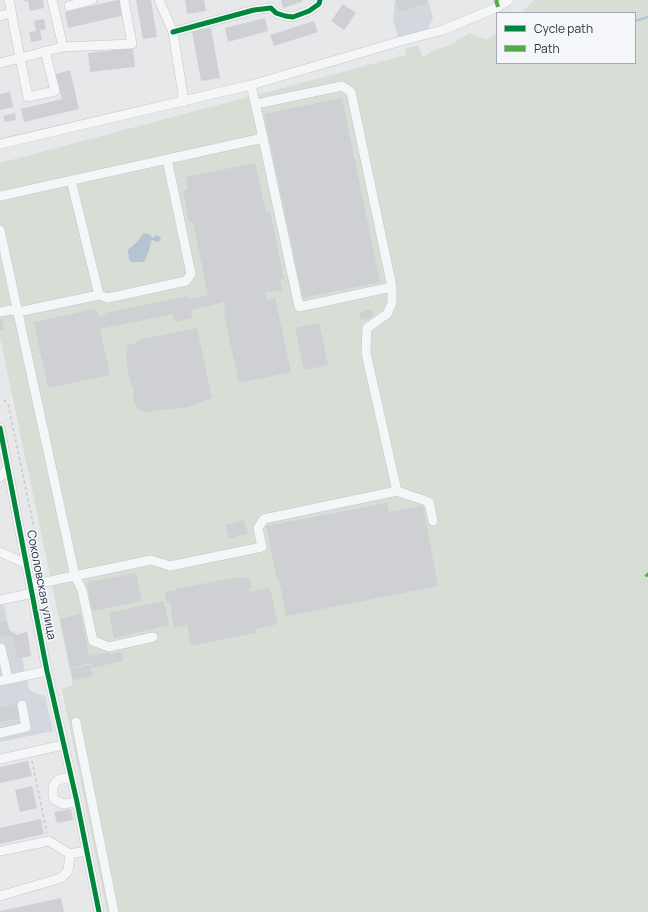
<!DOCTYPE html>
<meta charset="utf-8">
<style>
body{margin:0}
#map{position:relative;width:648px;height:912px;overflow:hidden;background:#e6e8ea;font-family:Manrope,sans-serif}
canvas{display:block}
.legend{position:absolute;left:496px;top:12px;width:140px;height:52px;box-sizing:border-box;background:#f4f6f9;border:1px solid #a4a8b1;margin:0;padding:5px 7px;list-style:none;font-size:12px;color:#2b3445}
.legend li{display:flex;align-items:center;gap:8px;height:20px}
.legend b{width:20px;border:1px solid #a4a8b1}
</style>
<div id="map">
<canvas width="648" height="912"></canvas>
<ul class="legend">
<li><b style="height:5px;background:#00873e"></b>Cycle path</li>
<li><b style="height:5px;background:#54ac47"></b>Path</li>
</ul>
</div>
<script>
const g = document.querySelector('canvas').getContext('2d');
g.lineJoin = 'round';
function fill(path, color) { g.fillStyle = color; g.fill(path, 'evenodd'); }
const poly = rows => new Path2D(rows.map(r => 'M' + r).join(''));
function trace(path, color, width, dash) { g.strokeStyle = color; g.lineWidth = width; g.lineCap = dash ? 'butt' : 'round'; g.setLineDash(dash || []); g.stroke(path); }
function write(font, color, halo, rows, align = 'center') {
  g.font = font + ' Manrope,sans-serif'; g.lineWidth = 3.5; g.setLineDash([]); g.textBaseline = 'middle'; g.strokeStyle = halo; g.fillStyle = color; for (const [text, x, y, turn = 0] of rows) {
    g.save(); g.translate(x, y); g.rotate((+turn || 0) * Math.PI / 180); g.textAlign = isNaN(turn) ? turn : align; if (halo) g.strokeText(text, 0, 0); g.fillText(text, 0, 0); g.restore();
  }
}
fill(poly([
 [395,0,428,0,433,17,428,29,398,37,393,20],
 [4,604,9,630,17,635,27,632,31,656,22,658,29,689,34,693,45,696,53,731,0,742,0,605]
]), '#d4d7dd');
fill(poly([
 [534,0,648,0,648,912,107,912,62,689,73,685,0,337,0,163,406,55,405,49,418,45,422,56,425,56,433,51,452,44,469,33,487,40,497,33,497,63,635,63,635,13,521,13]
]), '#d6ded6');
fill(poly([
 [144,233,149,234,153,238,156,235,160,237,161,239,158,242,153,240,151,241,149,251,144,262,132,262,129,260,128,250,137,242]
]), '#b4c4d5');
trace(poly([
 [635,21,648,17]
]), '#b4c4d5', 2.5);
fill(poly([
 [24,0,43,0,44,8,30,11,28,1,25,2],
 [118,0,121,0,125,15,68,28,65,12],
 [136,0,151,0,157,37,143,39],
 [185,0,204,0,206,11,187,14],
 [281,0,302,0,302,2,283,8],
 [396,0,426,0,427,3,400,12],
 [343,4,356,13,344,30,331,21],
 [265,18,268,31,228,42,225,28],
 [44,19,46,29,40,30,42,40,31,42,29,32,36,31,34,21],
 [314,21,318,32,274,46,270,35],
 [211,28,220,78,201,81,192,31],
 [133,48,135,67,90,72,88,53],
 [70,70,79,109,24,122,21,109,62,99,56,74],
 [10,92,13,107,0,110,0,94],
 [342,98,380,282,303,298,264,114],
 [15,113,16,120,5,122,3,116],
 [255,163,266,212,270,211,284,279,280,280,282,290,265,293,267,300,275,298,291,372,239,383,223,309,226,309,224,302,191,310,193,318,175,322,173,314,100,329,110,375,48,388,34,322,96,309,98,316,105,315,105,313,188,296,189,299,208,295,193,222,189,222,183,191,188,190,186,177],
 [372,309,373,317,361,320,359,313],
 [0,319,2,319,4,329,0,330],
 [319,323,328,365,304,370,295,328],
 [197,328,212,398,188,407,176,409,156,410,147,413,138,409,133,400,134,393,128,372,126,352,128,351,127,345,139,342,138,340],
 [387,503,389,512,423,506,438,586,286,616,279,579,277,579,266,526],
 [244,520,248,533,229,539,225,525],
 [136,573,142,601,92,611,87,582],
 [238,577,239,579,249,577,252,588,249,588,249,592,270,588,278,624,255,629,256,633,191,646,187,625,174,627,170,603,167,604,165,592,177,590,176,589],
 [164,601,169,625,114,638,109,613],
 [81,614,89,656,110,652,110,654,121,652,123,661,92,668,91,663,70,668,60,619],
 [7,621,9,630,17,635,27,632,31,656,17,658,12,635,0,637,0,622],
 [90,665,93,676,73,680,71,669],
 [17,702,20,718,0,722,0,707,13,705,13,703],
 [28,761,32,776,0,783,0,767],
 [32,786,37,808,20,812,15,790],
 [71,809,73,820,57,823,54,812],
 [41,819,44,834,0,844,0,828],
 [61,898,64,912,0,912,0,911]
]), '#ced0d3');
const minor = poly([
 [9,0,20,58,63,47,132,44,124,0],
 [52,0,63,47],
 [159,0,173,32,184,102],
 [69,6,92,0],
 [0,16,11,13],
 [173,32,254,10,271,8,276,13,285,16,293,17,309,11,319,4,320,0],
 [0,63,20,58,28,97,55,91,45,51],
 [256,104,342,86,351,92,392,287,299,307,263,138],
 [0,144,251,85,401,41,443,30,498,7,509,0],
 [71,180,99,295],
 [0,196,263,138,251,85],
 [0,230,75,576,82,590,93,641,109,647,153,637],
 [392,287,392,303,387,314,367,328,366,353,397,491],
 [0,312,10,310,18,312,99,295,108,298,186,281,191,274,167,159],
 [0,428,47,671,77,802,99,912],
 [0,477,8,468],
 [0,552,27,564],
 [31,585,151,560,170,566,262,547,258,528,264,519,397,491,429,502,433,521],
 [0,600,33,593],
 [0,648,1,648,8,679],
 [0,681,47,671],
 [76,722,114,912],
 [0,733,26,727,22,705],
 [0,759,63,745],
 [71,777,58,780,55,783,53,787,53,796,55,800,63,804,77,802],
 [0,851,49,841,70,854,86,851],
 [0,896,61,878,68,871,70,854]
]);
trace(minor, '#c4c6c8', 10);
trace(poly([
 [4,400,8,404,37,542],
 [32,761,47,833]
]), '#c5c6ca', 1.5, [3, 3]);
trace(minor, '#f5f6f7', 9);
trace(poly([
 [496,0,498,7],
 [646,574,648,576]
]), '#54ac47', 4, [8, 4]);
trace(poly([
 [173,32,254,10,271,8,276,13,285,16,293,17,309,11,319,4,320,0],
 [0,428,47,671,77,802,99,912]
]), '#00873e', 5);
write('12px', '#2b3445', '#f4f6f9', [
 ["Соколовская улица",41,585,79]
]);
</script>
